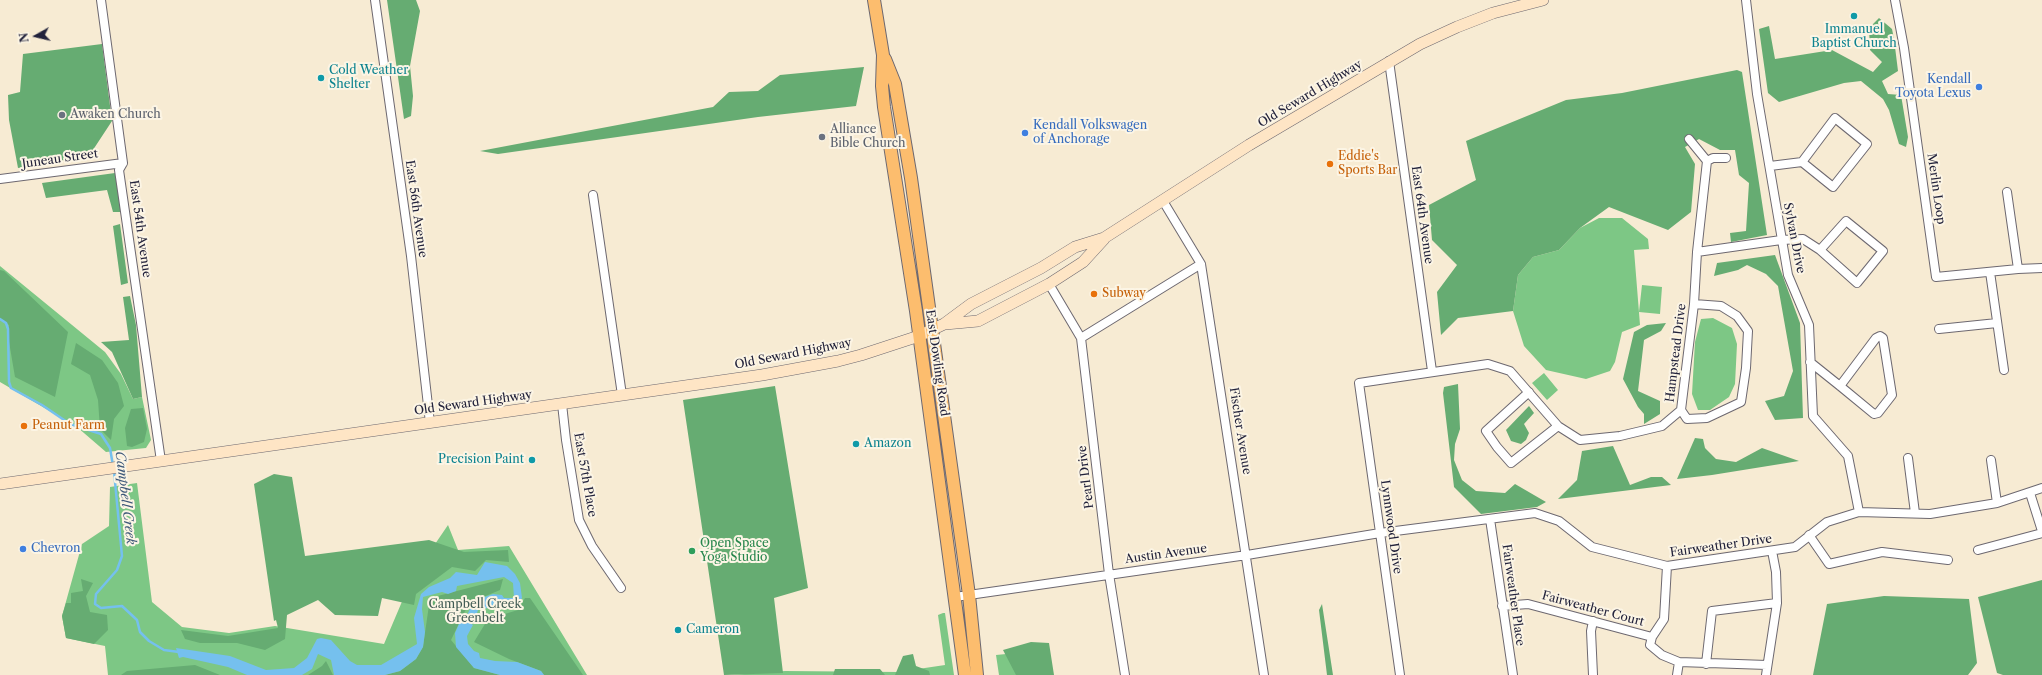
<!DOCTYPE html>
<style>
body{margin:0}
#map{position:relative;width:2042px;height:675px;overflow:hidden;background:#f7ebd3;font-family:"Libre Caslon Text",serif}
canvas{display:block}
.north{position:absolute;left:16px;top:16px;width:40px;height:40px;-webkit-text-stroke:3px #fcf5e5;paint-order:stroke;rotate:262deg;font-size:11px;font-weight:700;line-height:16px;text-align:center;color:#22223b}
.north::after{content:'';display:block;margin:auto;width:14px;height:18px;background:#22223b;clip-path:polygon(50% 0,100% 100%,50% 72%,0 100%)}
</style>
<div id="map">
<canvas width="2042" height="675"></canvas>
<div class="north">N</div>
</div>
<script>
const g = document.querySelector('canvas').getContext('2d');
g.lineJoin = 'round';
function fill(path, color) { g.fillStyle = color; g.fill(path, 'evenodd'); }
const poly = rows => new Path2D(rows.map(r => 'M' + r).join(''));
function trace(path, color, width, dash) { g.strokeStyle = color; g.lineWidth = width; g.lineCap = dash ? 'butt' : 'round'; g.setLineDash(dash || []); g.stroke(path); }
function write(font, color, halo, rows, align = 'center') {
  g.font = font + ' "Libre Caslon Text",serif'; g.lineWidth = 4; g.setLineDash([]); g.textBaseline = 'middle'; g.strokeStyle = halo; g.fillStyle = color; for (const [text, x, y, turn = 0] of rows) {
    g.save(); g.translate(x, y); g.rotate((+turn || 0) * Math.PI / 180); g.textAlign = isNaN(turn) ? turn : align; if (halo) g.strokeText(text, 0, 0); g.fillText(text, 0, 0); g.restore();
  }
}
fill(poly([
 [1599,218,1622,218,1648,239,1649,249,1634,250,1640,325,1622,332,1615,362,1610,371,1586,379,1546,370,1524,346,1513,311,1518,275,1533,257,1559,250,1580,228],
 [0,266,105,352,121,374,133,399,142,397,151,440,146,448,106,452,77,427,0,382],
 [1642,285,1662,287,1660,314,1639,312],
 [1713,318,1732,328,1737,344,1735,384,1729,397,1710,410,1698,410,1692,394,1695,342,1701,319],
 [1544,373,1558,390,1547,400,1532,383],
 [137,483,152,602,182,627,229,633,275,626,384,644,412,578,448,525,458,550,509,546,587,675,108,675,105,646,66,638,62,616,82,544,109,526,110,487],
 [943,613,945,613,954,675,731,675,785,671,898,672,945,665,938,615],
 [1047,650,1050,675,999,675,996,655]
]), '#7dc785');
fill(poly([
 [387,0,416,0,420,11,410,66,413,96,411,116,404,119],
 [1879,18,1892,29,1894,39,1898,71,1882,81,1888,94,1901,95,1908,137,1906,147,1899,144,1889,110,1883,99,1861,81,1844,83,1779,102,1768,93,1759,29,1769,26,1775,59,1832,50,1873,72,1882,62,1870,50,1869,28],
 [102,44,112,121,89,156,18,168,9,120,8,95,20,92,23,54],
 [864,67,856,106,758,117,498,154,480,151,713,107,729,92,758,91,780,75],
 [1737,70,1742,72,1767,235,1731,242,1730,233,1746,231,1749,183,1739,175,1735,150,1720,150,1699,139,1685,147,1695,164,1691,212,1668,230,1609,207,1580,228,1559,250,1533,257,1518,275,1513,311,1458,318,1441,335,1437,292,1457,265,1432,240,1429,205,1476,180,1466,141,1566,100,1622,93],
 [115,173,121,212,113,212,107,190,46,198,42,183],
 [120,224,128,283,121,285,113,226],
 [1775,255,1800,323,1803,418,1775,420,1765,401,1784,396,1793,371,1778,286,1766,274,1747,265,1738,270,1714,276,1717,263],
 [0,270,4,271,68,332,55,397,15,377,8,336,9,325,0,318],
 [130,296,136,325,142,397,133,399,112,352,101,342,129,340,123,297],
 [1666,323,1661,331,1644,340,1638,391,1660,401,1660,414,1644,424,1644,414,1638,407,1623,379,1634,332,1647,325],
 [76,343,102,360,118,383,124,406,114,419,111,440,100,429,98,400,90,375,71,364],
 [1458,384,1460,429,1455,444,1454,460,1462,480,1476,491,1505,493,1515,484,1546,502,1537,507,1481,514,1454,487,1443,393,1444,387],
 [775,386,808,588,774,598,783,673,724,675,683,400],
 [1529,406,1534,413,1524,424,1529,433,1526,440,1521,444,1511,441,1506,430],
 [143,408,147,429,144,442,132,447,127,446,125,428,131,409],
 [1695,438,1703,439,1705,448,1716,459,1736,462,1762,448,1799,461,1712,475,1677,479],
 [1613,446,1630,485,1651,477,1662,477,1671,485,1558,499,1577,480,1582,451],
 [274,474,292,477,305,556,429,540,464,552,508,550,509,562,486,560,475,571,452,567,416,594,414,605,382,598,378,616,335,615,318,600,287,615,285,639,265,650,237,643,200,643,185,639,181,630,228,636,278,628,276,620,274,621,254,484],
 [81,579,93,583,86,596,90,612,107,615,108,630,94,644,66,638,62,616,66,603,71,603,71,593,83,591],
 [503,579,500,590,469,603,451,640,474,668,500,675,385,675,400,671,416,659,423,647,430,598],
 [2042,580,2042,675,2003,675,1997,673,1978,597],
 [1884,596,1969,599,1977,663,1968,675,1813,675,1827,604],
 [525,598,530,598,583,675,544,675,541,671,509,659,474,642,488,619,518,610],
 [1322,604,1333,675,1327,675,1319,610],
 [1031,642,1049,643,1054,675,1016,675,1003,650],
 [913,654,916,666,929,671,930,675,895,675,903,656],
 [326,661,333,675,308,675,322,666],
 [195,665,220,675,121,675,127,671],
 [835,669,880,669,885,675,833,675]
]), '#66ac72');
fill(poly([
 [485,562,507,566,515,574,520,583,522,598,515,606,497,608,497,603,494,603,492,607,478,610,475,619,467,615,474,601,493,594,502,595,504,598,514,598,513,583,504,577,457,586,456,591,448,594,442,592,423,597,422,609,425,632,423,647,416,659,400,671,385,675,334,675,331,660,318,654,312,669,302,675,247,675,228,667,183,657,179,658,176,648,230,656,266,670,294,668,307,658,317,639,321,638,331,640,350,661,357,665,381,665,417,644,414,618,421,594,429,587,450,578,456,572,477,575],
 [462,617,473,625,467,636,468,644,474,651,479,653,480,658,495,661,517,662,541,671,544,675,500,675,474,668,456,647,455,633]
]), '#75c0ee');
trace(poly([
 [0,319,6,323,8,329,9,382,11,388,42,405,70,424,101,434,110,448,113,466],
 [114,471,122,556,117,570,96,594,95,604,101,608,122,606,137,620,140,632,149,641,164,650,179,652],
 [469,625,474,615]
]), '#75c0ee', 2.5);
const minor = poly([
 [101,0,123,163,119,170,161,461],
 [375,0,411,256,430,423],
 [1746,0,1757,94,1788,275,1809,325,1813,416,1848,456,1859,512],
 [1895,0,1904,48,1936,277,2018,269,2042,268],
 [1389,61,1432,371],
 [1689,139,1707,161],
 [1707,161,1713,158,1726,158],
 [1770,166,1802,162,1833,187,1867,144,1835,118,1802,162],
 [0,179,123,163],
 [2007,192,2018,269],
 [593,195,622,395],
 [1163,201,1201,264,1264,675],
 [1697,252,1781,240,1803,239,1820,250,1857,283,1883,251,1846,221,1820,250],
 [1990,272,2004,370],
 [1049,284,1081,338,1109,574,1125,675],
 [1939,329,1997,323],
 [1081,338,1201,264],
 [1810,362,1840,386,1874,414,1878,413,1892,395,1883,338,1880,336,1876,338,1840,386],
 [1529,392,1486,431,1497,447,1511,463,1558,426],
 [562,404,566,440,579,520,592,546,621,588],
 [1681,410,1687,419,1707,418,1741,402,1746,368,1748,331,1737,316,1721,306,1694,304],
 [1908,458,1915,513],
 [1991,460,1997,503],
 [2030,493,2042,531],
 [1490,519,1513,675],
 [1809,535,1829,564,1882,552,1948,560],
 [1978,550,2042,533],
 [955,597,1247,555,1380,533,1535,513,1559,521,1592,547,1667,566,1795,547,1827,522,1859,512,1930,514,1997,503,2042,488],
 [1502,606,1528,604,1652,637,1664,619,1667,566],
 [1652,637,1650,645,1662,655,1679,662,1767,665],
 [1706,664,1712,611,1777,603],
 [1400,675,1359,383,1488,364,1510,371,1558,426,1580,440,1620,436,1662,426,1681,410,1694,304,1697,252,1707,161],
 [1593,675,1591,631,1593,621],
 [1677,675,1679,662],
 [1766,675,1777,603,1776,572,1772,551]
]);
const secondary = poly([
 [945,324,978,321,1049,284,1083,262,1104,239],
 [0,484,762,375,838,361,861,355,919,336,944,324,971,304,1041,268,1075,247,1104,238,1249,145,1420,44,1457,27,1493,13,1543,0]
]);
const primary = poly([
 [874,0,883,55,882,86,884,107,916,311,965,675],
 [885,59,895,84,911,178,969,595,977,675]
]);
trace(minor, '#6d6870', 10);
trace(secondary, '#6d6870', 12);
trace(primary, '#6d6870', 14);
trace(minor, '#fff', 8);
trace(secondary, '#fee5c5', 11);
trace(primary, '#fcbd6e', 12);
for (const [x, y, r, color] of [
 [1854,16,4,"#0f9aa8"],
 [321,78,4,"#0f9aa8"],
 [1979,87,4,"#3f7fe0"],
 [62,115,4,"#6b7280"],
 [1025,133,4,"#3f7fe0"],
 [822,137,4,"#6b7280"],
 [1330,164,4,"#e8710a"],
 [1094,294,4,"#e8710a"],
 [24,426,4,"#e8710a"],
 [856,444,4,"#0f9aa8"],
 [532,460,4,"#0f9aa8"],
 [23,549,4,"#3f7fe0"],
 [692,551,4,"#2e9e5b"],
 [678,630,4,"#0f9aa8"]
]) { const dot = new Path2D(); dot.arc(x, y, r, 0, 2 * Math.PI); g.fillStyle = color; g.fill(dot); trace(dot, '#fcf5e5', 1.5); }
write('12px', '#0d838f', '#fcf5e5', [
 ["Immanuel",1854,30,"center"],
 ["Baptist Church",1854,44,"center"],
 ["Cold Weather",329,71],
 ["Shelter",329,85],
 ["Amazon",864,444],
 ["Precision Paint",524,460,"right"],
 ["Cameron",686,630]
], 'left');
write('12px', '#366cbe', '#fcf5e5', [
 ["Kendall",1971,80,"right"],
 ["Toyota Lexus",1971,94,"right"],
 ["Kendall Volkswagen",1033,126],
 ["of Anchorage",1033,140],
 ["Chevron",31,549]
], 'left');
write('12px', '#22223b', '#fcf5e5', [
 ["Old Seward Highway",1310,94,-31],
 ["Juneau Street",60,159,-8],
 ["Merlin Loop",1936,189,82],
 ["East 56th Avenue",416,209,82],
 ["East 64th Avenue",1422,215,82],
 ["East 54th Avenue",140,229,82],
 ["Sylvan Drive",1794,238,79],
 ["Hampstead Drive",1676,353,-83],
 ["Old Seward Highway",793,354,-11],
 ["East Dowling Road",937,363,82],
 ["Old Seward Highway",473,403,-8],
 ["Fischer Avenue",1240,431,81],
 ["East 57th Place",585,475,80],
 ["Pearl Drive",1086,477,-97],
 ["Lynnwood Drive",1391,527,82],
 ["Fairweather Drive",1721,546,-8],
 ["Austin Avenue",1166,554,-8],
 ["Fairweather Place",1513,595,82],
 ["Fairweather Court",1593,609,15]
]);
write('12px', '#5b616d', '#fcf5e5', [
 ["Awaken Church",70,115],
 ["Alliance",830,130],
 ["Bible Church",830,144]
], 'left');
write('12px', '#c56008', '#fcf5e5', [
 ["Eddie's",1338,157],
 ["Sports Bar",1338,171],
 ["Subway",1102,294],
 ["Peanut Farm",32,426]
], 'left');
write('12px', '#27864d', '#fcf5e5', [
 ["Open Space",700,544],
 ["Yoga Studio",700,558]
], 'left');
write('12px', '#425c55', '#fcf5e5', [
 ["Campbell Creek",475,605],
 ["Greenbelt",475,619]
]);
write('italic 13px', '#3f597a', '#fcf5e5', [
 ["Campbell Creek",125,498,83]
]);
</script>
